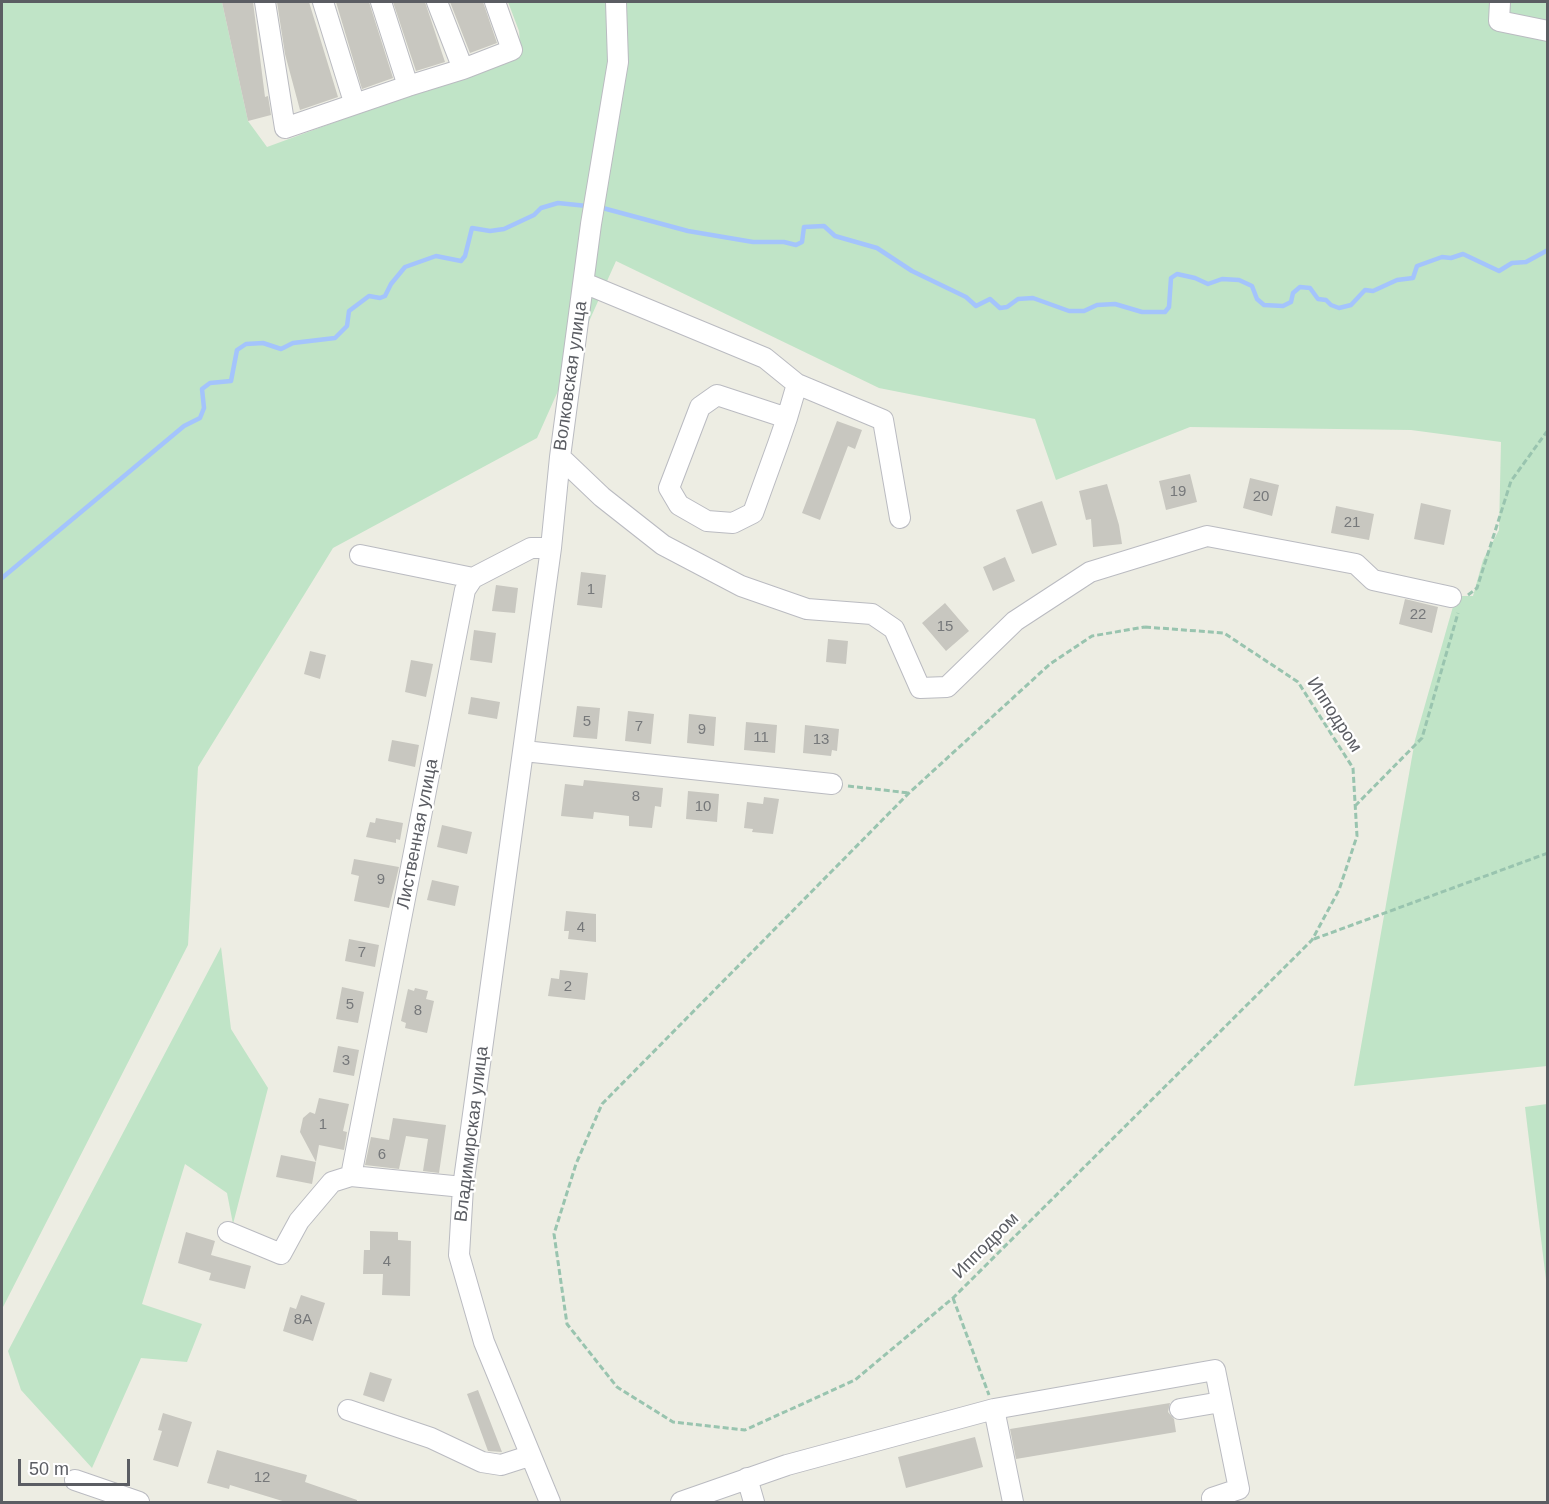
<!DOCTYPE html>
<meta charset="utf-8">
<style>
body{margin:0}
#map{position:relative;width:1549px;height:1504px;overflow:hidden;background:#edede3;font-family:Helvetica,sans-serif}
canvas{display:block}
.frame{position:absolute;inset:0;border:3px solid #5b5d63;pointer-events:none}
.scale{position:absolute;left:18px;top:1459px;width:112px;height:27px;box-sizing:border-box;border:3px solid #5b5d63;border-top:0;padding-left:8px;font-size:18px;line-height:21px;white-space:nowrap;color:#5b5d63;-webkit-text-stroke:4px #fff;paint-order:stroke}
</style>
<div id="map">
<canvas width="1549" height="1504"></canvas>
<div class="frame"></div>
<div class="scale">50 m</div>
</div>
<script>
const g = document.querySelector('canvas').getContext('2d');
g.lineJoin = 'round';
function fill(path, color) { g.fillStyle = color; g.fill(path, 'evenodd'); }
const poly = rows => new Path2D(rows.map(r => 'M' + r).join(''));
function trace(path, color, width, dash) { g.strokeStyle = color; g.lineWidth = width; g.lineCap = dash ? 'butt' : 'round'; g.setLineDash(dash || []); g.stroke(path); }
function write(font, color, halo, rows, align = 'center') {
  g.font = font + ' Helvetica,sans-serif'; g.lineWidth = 4.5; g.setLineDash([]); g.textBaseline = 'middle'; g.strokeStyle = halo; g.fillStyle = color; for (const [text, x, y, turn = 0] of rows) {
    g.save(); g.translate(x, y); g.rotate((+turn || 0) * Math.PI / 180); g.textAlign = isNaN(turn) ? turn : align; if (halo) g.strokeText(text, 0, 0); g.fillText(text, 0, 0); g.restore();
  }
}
fill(poly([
 [2,2,222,2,248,121,267,147,521,54,519,31,508,2,1547,2,1547,1066,1354,1086,1415,740,1456,596,1473,596,1483,560,1499,530,1501,442,1411,430,1190,427,1056,480,1035,419,879,388,616,261,537,438,333,548,198,767,188,945,2,1309],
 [221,947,231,1029,268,1088,233,1224,227,1193,185,1164,142,1304,202,1324,187,1362,141,1358,92,1468,21,1390,8,1351],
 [1547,1104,1548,1104,1547,1288,1525,1107]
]), '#c0e4c7');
trace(poly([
 [599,207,688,231,753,242,784,242,796,245,802,242,804,227,824,226,835,236,877,248,912,271,966,297,976,306,990,299,1000,308,1007,307,1018,299,1033,298,1069,311,1084,311,1097,305,1115,304,1142,312,1165,312,1169,307,1171,278,1177,274,1195,278,1208,284,1222,279,1239,280,1252,286,1257,299,1264,305,1283,306,1291,302,1293,293,1300,287,1310,288,1318,299,1326,300,1331,305,1339,308,1351,305,1365,290,1373,291,1397,280,1413,278,1417,266,1442,257,1451,258,1463,254,1499,271,1512,263,1526,262,1548,250],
 [2,578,184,426,200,418,204,408,202,389,210,383,231,381,237,350,246,344,263,343,281,349,293,343,335,338,347,326,349,311,369,296,380,298,385,296,391,284,405,267,436,256,461,261,465,256,472,228,490,231,504,229,534,215,541,208,558,203,587,206]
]), '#a4c4fc', 4.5);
fill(poly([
 [222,2,253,2,265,97,268,96,271,115,248,121],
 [277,2,309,2,338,97,300,110,285,54],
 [336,2,369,2,393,78,362,89],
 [393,2,425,2,445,62,416,71],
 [450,2,483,2,497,43,470,53],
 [837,421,862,430,855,449,848,446,820,520,802,513],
 [1190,474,1197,502,1166,510,1159,481],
 [1250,478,1279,485,1272,516,1243,508],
 [1107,484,1119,525,1122,544,1093,547,1091,519,1086,520,1079,491],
 [1042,501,1057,545,1032,554,1016,510],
 [1421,503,1451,510,1444,545,1414,539],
 [1336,506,1374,514,1369,540,1331,533],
 [1005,557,1015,581,993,591,983,567],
 [581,572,606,575,602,608,577,605],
 [496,585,518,588,515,613,492,611],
 [1405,599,1438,607,1432,633,1399,624],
 [945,603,969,631,946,651,922,623],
 [474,630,496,633,492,663,470,660],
 [828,639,848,641,846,664,826,662],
 [310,651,326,655,320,679,304,674],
 [411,660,433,664,426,697,405,692],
 [471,697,500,702,497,719,468,714],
 [577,706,600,708,597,739,573,737],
 [628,711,654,714,651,744,625,741],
 [689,714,716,717,714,746,687,743],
 [746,722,777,725,775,753,744,750],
 [805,725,839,729,837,751,832,750,831,756,803,753],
 [392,740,419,745,415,767,388,761],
 [584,780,663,788,661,807,655,806,652,828,629,826,629,816,594,812,593,819,561,816,565,784,583,786],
 [688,791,719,794,717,822,686,819],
 [764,797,779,799,773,834,752,832,753,829,744,828,747,802,763,804],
 [376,818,403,823,400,840,396,839,396,843,366,837,370,822,375,823],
 [442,825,472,832,467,854,437,847],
 [354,859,399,867,389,908,354,901,359,876,351,874],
 [432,880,459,886,455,906,427,900],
 [566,911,596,914,596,942,568,939,569,931,564,931],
 [349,939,379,945,375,967,345,961],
 [560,970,588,973,585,1000,548,996,551,978,559,979],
 [342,987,364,992,358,1023,336,1019],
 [415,988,428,991,426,999,434,1001,427,1033,405,1028,406,1023,401,1021,408,989,414,991],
 [338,1046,359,1050,354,1076,333,1072],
 [319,1098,349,1104,343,1131,347,1132,344,1150,319,1145,316,1162,300,1132,303,1118,310,1112,315,1114],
 [393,1118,446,1125,439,1173,423,1171,428,1139,406,1136,399,1169,365,1165,371,1137,389,1140],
 [281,1155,316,1162,312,1184,276,1177],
 [370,1231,398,1232,398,1240,411,1241,410,1296,382,1295,383,1274,363,1274,364,1250,370,1250],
 [186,1232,215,1241,211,1255,251,1266,245,1289,209,1280,211,1273,178,1263],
 [301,1295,325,1303,313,1341,283,1331,290,1307,296,1309],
 [370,1372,392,1379,384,1402,363,1395],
 [478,1390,502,1452,488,1451,467,1394],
 [1170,1403,1168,1412,1174,1419,1176,1432,1016,1459,1010,1429],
 [163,1413,192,1422,178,1467,153,1460,162,1431,158,1430],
 [975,1437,983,1467,906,1488,898,1457],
 [217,1450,307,1475,305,1482,357,1500,357,1503,289,1503,230,1485,229,1489,207,1483]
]), '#c8c7c0');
const minor = poly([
 [265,2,285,128,408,86,381,2],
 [323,2,354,102],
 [1500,2,1499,21,1548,31],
 [463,69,512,50,495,2],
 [408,86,463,69,437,2],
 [584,283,765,358,797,384,787,418,778,444,753,513,733,523,707,521,679,505,669,488,700,407,717,395,787,418],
 [797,384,883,420,900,518],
 [560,457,602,497,663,545,741,586,807,609,872,614,894,629,920,688,947,687,1015,621,1090,572,1207,536,1356,564,1373,580,1451,597],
 [360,555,473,578],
 [524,751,832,784],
 [351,1176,465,590,473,578,531,548,551,548],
 [228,1232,281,1254,299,1221,332,1182,351,1176,463,1187],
 [994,1409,1013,1502],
 [1180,1409,1221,1402],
 [348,1410,431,1438,482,1462,501,1465,529,1456],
 [747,1478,754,1502],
 [75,1480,139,1502],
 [550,1502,484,1342,459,1255,463,1187,551,548,560,457,591,224,618,62,616,2],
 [681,1502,787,1465,994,1409,1215,1370,1239,1489,1212,1498,1213,1502]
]);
trace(minor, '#babbc1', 22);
trace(poly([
 [1468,595,1477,588,1511,481,1548,430],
 [1145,627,1224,633,1298,682,1353,768,1357,836,1339,890,1312,940,953,1298,855,1380,745,1430,673,1422,617,1387,567,1324,554,1234,576,1164,602,1104,909,793,1050,664,1092,636,1145,627],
 [848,786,909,793],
 [1355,806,1422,738,1458,613],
 [1314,939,1548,853],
 [953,1298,989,1395]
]), '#99c4af', 3, [6, 3]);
trace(minor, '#fff', 20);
write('15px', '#76787a', null, [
 ["19",1178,492],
 ["20",1261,497],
 ["21",1352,523],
 ["1",591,590],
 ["22",1418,615],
 ["15",945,627],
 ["5",587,722],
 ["7",639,727],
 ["9",702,730],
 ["11",761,738],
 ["13",821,740],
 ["8",636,797],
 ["10",703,807],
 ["9",381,880],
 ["4",581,928],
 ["7",362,953],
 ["2",568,987],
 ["5",350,1005],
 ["8",418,1011],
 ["3",346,1061],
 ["1",323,1125],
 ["6",382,1155],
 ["4",387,1262],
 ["8А",303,1320],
 ["12",262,1478]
]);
write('18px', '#5b5d63', '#fff', [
 ["Волковская улица",571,376,-82],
 ["Ипподром",1334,715,57],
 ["Лиственная улица",418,834,-79],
 ["Владимирская улица",472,1134,-83],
 ["Ипподром",986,1246,-45]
]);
</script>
